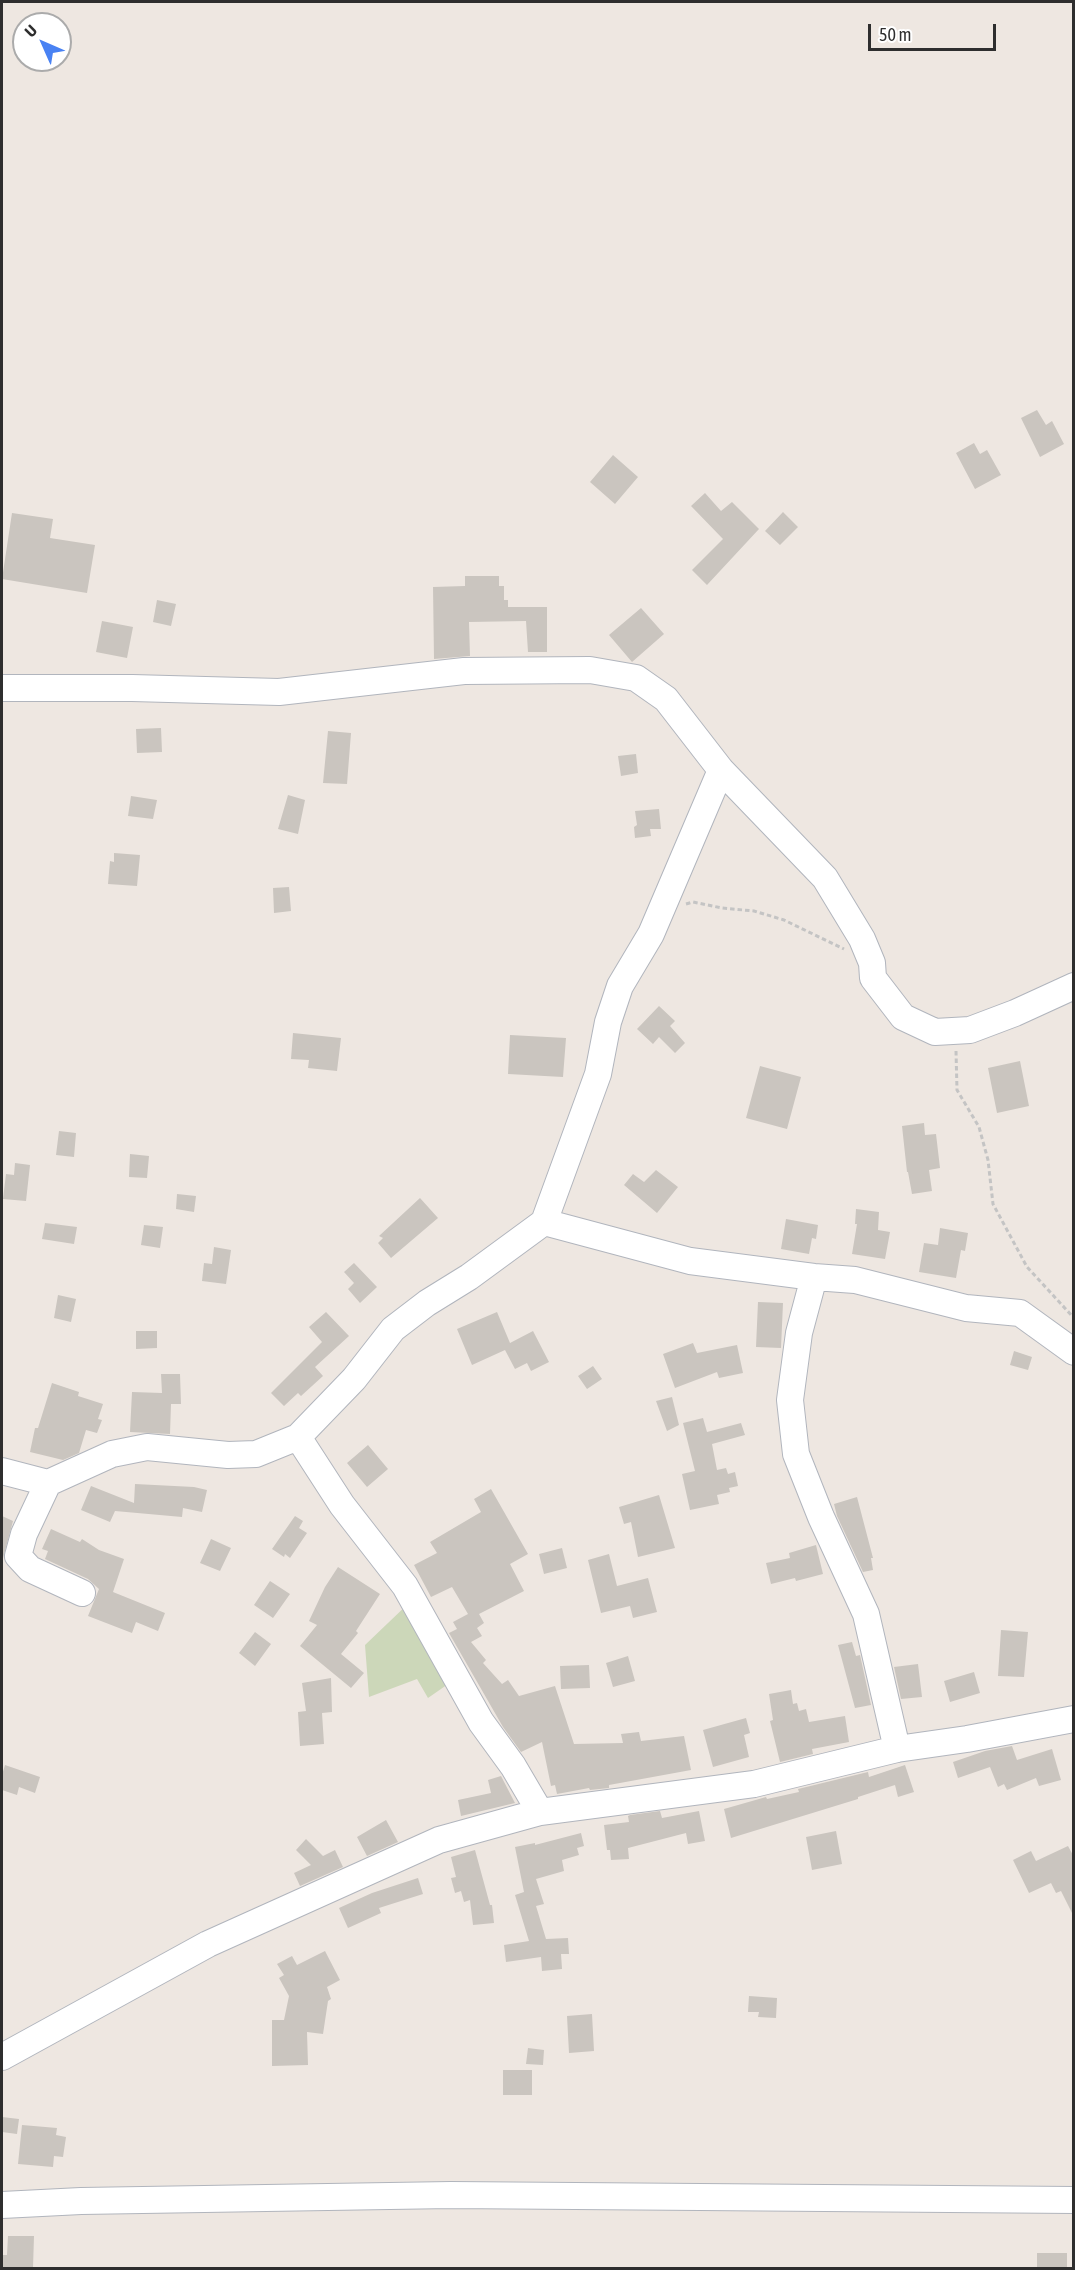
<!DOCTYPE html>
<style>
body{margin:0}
#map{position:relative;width:1075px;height:2270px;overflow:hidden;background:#eee7e1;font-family:"Asap Condensed",sans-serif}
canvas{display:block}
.frame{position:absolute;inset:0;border:3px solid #2e2e2e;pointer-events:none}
.north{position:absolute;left:12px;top:12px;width:60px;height:60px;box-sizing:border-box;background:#fff;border:2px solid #ababab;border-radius:50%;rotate:315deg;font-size:16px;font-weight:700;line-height:24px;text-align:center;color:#2e2e2e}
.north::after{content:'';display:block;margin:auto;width:21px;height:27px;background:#4982f3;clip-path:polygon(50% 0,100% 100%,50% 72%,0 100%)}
.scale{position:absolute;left:868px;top:24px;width:128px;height:27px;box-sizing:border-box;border:3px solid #2e2e2e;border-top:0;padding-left:8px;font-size:18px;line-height:21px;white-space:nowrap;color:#2e2e2e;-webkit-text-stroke:4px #fff;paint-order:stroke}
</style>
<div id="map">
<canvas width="1075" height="2270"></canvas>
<div class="frame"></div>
<div class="north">U</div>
<div class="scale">50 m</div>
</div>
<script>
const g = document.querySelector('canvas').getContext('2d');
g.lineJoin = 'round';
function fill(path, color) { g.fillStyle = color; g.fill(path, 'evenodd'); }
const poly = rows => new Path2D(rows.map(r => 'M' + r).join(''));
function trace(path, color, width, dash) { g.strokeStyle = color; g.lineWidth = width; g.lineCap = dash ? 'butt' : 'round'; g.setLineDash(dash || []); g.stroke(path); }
fill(poly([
 [411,1601,451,1682,428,1698,417,1679,369,1697,365,1645]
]), '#ccd7b9');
fill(poly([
 [1037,410,1046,425,1052,421,1064,444,1040,457,1021,418],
 [974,443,980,454,987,450,1001,475,975,489,956,453],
 [613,455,638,477,615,504,590,482],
 [705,493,721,511,732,502,759,529,707,585,692,570,723,539,691,506],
 [783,512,798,527,780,545,765,531],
 [12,513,53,519,50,538,95,545,87,593,2,579],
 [465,576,499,576,499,586,504,586,504,600,508,600,508,607,547,607,547,652,528,652,526,621,469,622,470,656,434,659,433,587,465,586],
 [157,600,176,604,171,626,153,622],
 [641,608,664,634,632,662,609,635],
 [102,621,133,627,127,658,96,652],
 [161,728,162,752,137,753,136,729],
 [328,731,351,733,347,784,323,783],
 [636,754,638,773,621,776,618,756],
 [288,795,305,800,298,834,278,829],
 [131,796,157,800,153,819,128,816],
 [659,809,661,829,650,829,651,836,635,838,634,827,637,825,635,811],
 [114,853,140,855,137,886,108,884,110,861,114,862],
 [289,887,291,911,274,913,273,888],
 [659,1006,675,1021,670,1026,685,1043,675,1053,659,1037,653,1044,637,1029],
 [293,1033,341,1038,337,1071,308,1068,309,1060,291,1059],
 [510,1035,566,1038,563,1077,508,1074],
 [1020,1061,1029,1106,997,1113,988,1068],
 [760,1066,801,1077,787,1129,746,1118],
 [924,1123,925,1135,936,1134,940,1168,929,1170,932,1191,912,1194,908,1172,907,1172,902,1126],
 [59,1131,76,1133,74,1157,56,1155],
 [130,1154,149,1156,147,1178,129,1177],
 [15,1163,30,1165,26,1201,3,1199,6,1174,14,1175],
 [656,1170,678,1187,657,1213,624,1185,633,1174,644,1182],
 [177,1194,196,1196,194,1212,176,1209],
 [420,1198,438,1218,391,1258,378,1243,383,1238,379,1236],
 [856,1209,879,1212,878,1230,890,1232,885,1259,852,1254,857,1224,855,1224],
 [786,1219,818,1225,816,1239,812,1238,809,1254,781,1249],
 [45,1223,77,1227,74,1244,42,1239],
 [144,1225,163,1227,160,1248,141,1245],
 [940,1228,968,1233,965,1251,961,1250,956,1278,919,1272,924,1243,938,1245],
 [214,1247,231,1250,226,1284,202,1281,204,1263,212,1264],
 [354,1263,377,1287,360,1303,348,1289,354,1283,344,1272],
 [58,1295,76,1299,71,1322,54,1318],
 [758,1302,783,1303,781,1348,756,1347],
 [326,1312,349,1336,315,1367,323,1376,301,1396,298,1393,284,1406,271,1393,322,1342,309,1327],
 [497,1312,510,1343,533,1331,549,1362,531,1371,527,1363,515,1369,505,1350,472,1365,457,1329],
 [136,1331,157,1331,157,1348,136,1349],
 [693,1343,697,1353,737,1345,743,1373,719,1378,717,1372,675,1388,663,1354],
 [1014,1351,1032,1357,1028,1370,1010,1365],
 [593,1366,602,1379,587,1389,578,1376],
 [161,1374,180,1374,181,1404,171,1404,170,1434,130,1432,132,1392,162,1393],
 [52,1383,79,1392,78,1396,103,1404,98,1419,102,1420,97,1433,86,1430,79,1453,63,1460,30,1452,35,1428,38,1428],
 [672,1397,679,1425,667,1431,656,1401],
 [703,1418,707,1432,741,1423,745,1435,712,1444,717,1470,726,1468,728,1474,735,1472,738,1486,729,1488,730,1492,717,1495,719,1504,690,1510,682,1474,695,1471,683,1423],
 [368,1445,388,1469,367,1487,347,1463],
 [135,1484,194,1487,207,1490,202,1512,183,1508,182,1517,115,1511,110,1522,81,1510,91,1486,134,1503],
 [491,1489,528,1554,510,1564,524,1591,479,1614,484,1623,477,1628,482,1636,471,1642,486,1660,483,1663,502,1684,508,1680,519,1696,555,1686,574,1744,623,1743,621,1734,639,1732,641,1741,684,1736,691,1770,609,1785,609,1788,590,1790,589,1788,557,1794,555,1785,551,1786,542,1742,521,1752,503,1727,449,1633,457,1629,453,1622,468,1614,452,1587,431,1597,414,1565,437,1553,430,1542,481,1512,474,1499],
 [659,1495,675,1548,638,1557,631,1522,624,1524,619,1507],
 [857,1497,873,1558,871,1558,873,1570,863,1572,837,1516,834,1504],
 [2,1516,13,1521,2,1562],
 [295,1516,303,1521,299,1528,307,1533,290,1558,285,1554,284,1557,272,1549],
 [51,1529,80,1542,82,1539,99,1550,124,1559,113,1592,165,1613,158,1631,136,1622,132,1633,88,1616,99,1589,88,1579,45,1559,48,1551,42,1549],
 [211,1539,231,1548,220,1571,200,1563],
 [816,1545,823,1574,796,1581,795,1578,771,1584,766,1563,790,1558,789,1553],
 [562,1548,567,1568,544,1574,539,1554],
 [609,1554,617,1586,648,1578,657,1612,633,1618,630,1606,601,1613,588,1560],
 [338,1567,380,1594,356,1631,358,1633,341,1654,364,1673,351,1688,300,1646,317,1625,309,1621,325,1587],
 [270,1581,290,1594,273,1618,254,1605],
 [1001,1630,1028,1632,1024,1677,998,1676],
 [255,1632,271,1644,255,1666,239,1653],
 [852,1642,856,1656,860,1655,871,1705,855,1708,838,1645],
 [628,1656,635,1681,613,1687,606,1663],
 [918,1664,922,1697,901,1699,894,1667],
 [589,1665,590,1688,561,1689,560,1666],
 [974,1672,980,1693,950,1702,944,1681],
 [331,1678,332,1712,322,1713,324,1744,300,1746,298,1712,306,1711,302,1683],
 [791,1690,793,1704,797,1703,799,1711,806,1709,809,1722,845,1716,849,1742,812,1749,813,1754,780,1762,770,1721,773,1720,769,1694],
 [746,1718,750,1733,744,1735,749,1757,713,1767,703,1730],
 [1012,1746,1017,1760,1052,1749,1061,1780,1039,1786,1036,1778,1007,1790,1004,1784,998,1787,990,1767,958,1778,953,1762,985,1751],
 [5,1765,40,1777,35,1793,19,1787,17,1795,2,1790,2,1775],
 [905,1765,914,1792,898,1797,895,1785,858,1797,858,1799,731,1838,724,1809,766,1797,767,1799,799,1792,798,1789,868,1772,869,1777],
 [501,1776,515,1803,461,1816,458,1800,491,1793,488,1780],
 [660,1811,662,1818,699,1811,705,1841,688,1844,686,1833,628,1848,629,1859,611,1860,610,1850,607,1850,604,1825,629,1822,628,1816,630,1815],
 [386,1820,398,1842,367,1856,357,1837],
 [836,1831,842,1864,812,1870,806,1837],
 [581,1833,584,1846,577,1848,579,1855,562,1860,564,1871,536,1879,544,1904,536,1906,546,1939,568,1938,569,1954,561,1954,562,1969,542,1971,541,1957,506,1962,504,1945,529,1941,515,1895,524,1892,515,1847,535,1843,535,1845],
 [306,1839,323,1856,335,1850,343,1867,300,1886,294,1873,311,1865,296,1850],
 [1068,1846,1074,1857,1074,1917,1061,1891,1056,1893,1051,1883,1029,1893,1013,1860,1031,1851,1036,1861],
 [475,1850,490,1905,492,1905,494,1923,473,1925,470,1900,464,1902,461,1891,455,1893,451,1878,456,1877,451,1857],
 [418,1878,423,1894,379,1908,381,1913,348,1928,339,1908,372,1893],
 [325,1951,340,1980,327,1987,331,1999,328,2001,323,2034,307,2032,308,2065,272,2066,272,2020,284,2020,289,1996,279,1978,284,1975,277,1964,292,1956,297,1965],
 [749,1996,777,1998,776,2018,758,2017,759,2012,748,2012],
 [592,2014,594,2051,569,2053,567,2016],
 [528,2048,544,2050,543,2065,526,2064],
 [503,2070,532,2070,532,2095,503,2095],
 [2,2117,19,2119,17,2134,2,2132],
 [22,2125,57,2128,56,2135,66,2137,63,2157,54,2156,53,2167,18,2164],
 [8,2236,34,2236,33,2268,2,2268,2,2255,7,2255],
 [1037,2253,1067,2253,1067,2268,1037,2268]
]), '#cac5bf');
const minor = poly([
 [2,688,132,688,279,692,464,671,590,670,636,678,666,699,721,770,825,878,862,939,872,963,873,978,903,1017,935,1032,970,1030,1015,1013,1074,986],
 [544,1222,598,1074,608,1022,620,986,651,934,721,770],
 [814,1277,799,1333,790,1400,796,1454,821,1517,866,1614,897,1749],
 [298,1437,342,1505,405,1586,481,1722,513,1766,540,1812],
 [2,1471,48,1483,24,1534,18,1556,30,1569,82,1593],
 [48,1483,112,1454,147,1447,228,1455,256,1454,298,1437,354,1379,393,1329,427,1303,469,1277,544,1222,690,1261,814,1277,855,1280,966,1308,1020,1313,1074,1352],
 [2,2057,208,1944,439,1840,540,1812,754,1784,897,1749,967,1739,1074,1719],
 [2,2205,81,2201,451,2195,1074,2200]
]);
trace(minor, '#b1b5bd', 28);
trace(poly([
 [686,904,693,902,722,908,754,911,784,920,844,949],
 [956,1051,957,1090,979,1127,988,1160,993,1204,1027,1267,1074,1318]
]), '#c4c4c4', 3, [4.5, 3]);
trace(minor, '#fff', 26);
</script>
